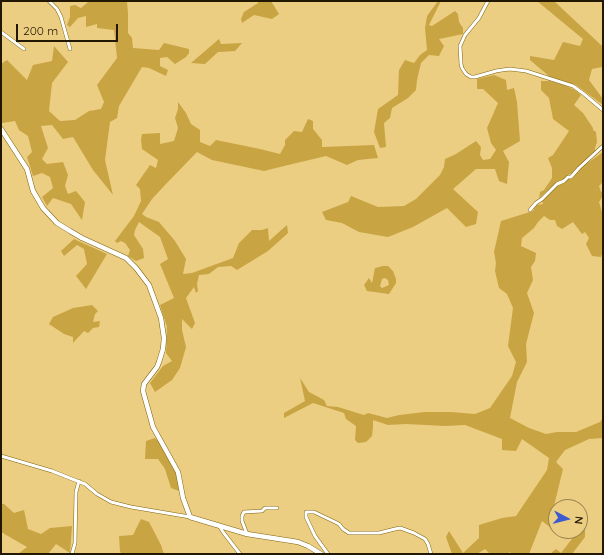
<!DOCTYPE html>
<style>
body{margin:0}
#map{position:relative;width:604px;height:555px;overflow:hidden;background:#ecce83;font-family:Quicksand,sans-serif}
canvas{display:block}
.frame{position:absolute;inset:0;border:2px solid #221700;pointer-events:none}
.north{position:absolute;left:548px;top:499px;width:40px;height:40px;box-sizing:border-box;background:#ecce83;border:1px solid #9b854f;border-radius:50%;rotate:97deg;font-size:11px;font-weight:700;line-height:16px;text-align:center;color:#221700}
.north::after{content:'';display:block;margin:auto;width:14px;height:18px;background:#3d5bce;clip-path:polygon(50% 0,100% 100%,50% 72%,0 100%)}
.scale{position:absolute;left:16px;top:24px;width:102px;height:18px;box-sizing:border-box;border:2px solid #221700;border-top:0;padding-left:5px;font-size:12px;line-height:14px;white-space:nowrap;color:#221700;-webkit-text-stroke:3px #ecce83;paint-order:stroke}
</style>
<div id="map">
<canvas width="604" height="555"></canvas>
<div class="frame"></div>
<div class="north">N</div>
<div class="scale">200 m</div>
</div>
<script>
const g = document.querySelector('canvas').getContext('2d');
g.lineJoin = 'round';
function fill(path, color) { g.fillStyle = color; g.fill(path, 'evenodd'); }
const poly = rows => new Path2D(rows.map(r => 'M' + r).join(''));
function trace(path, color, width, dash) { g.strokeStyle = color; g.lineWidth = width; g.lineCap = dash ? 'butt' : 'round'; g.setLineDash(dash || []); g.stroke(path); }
fill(poly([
 [88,1,127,1,128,14,128,33,132,38,133,48,159,50,164,43,189,49,189,53,186,57,175,64,167,57,160,58,160,66,168,70,166,76,149,68,142,67,119,106,117,118,110,122,105,160,113,195,93,170,73,137,63,139,52,125,41,126,48,148,42,159,47,164,63,162,68,175,65,186,68,194,76,191,85,202,82,220,71,204,53,198,47,206,42,197,53,188,50,177,42,173,33,176,27,157,32,152,28,136,19,130,15,121,2,123,1,121,1,64,7,60,27,80,33,65,52,61,54,46,68,62,52,83,49,111,60,121,75,120,89,111,101,109,104,102,97,85,117,58,114,30,97,28,97,24,86,27,86,16,78,18,70,27,67,25,70,17,70,6,75,5,81,8,88,2],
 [258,1,271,1,279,14,272,19,254,15,242,23,241,19,244,12,258,3],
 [438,1,441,1,429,25,432,26,455,11,458,14,459,22,463,28,463,34,439,39,444,46,439,56,429,55,421,63,417,80,416,90,408,98,392,108,390,118,384,123,386,147,380,148,374,132,378,109,398,95,399,70,405,60,414,63,420,55,427,50,425,28,427,16],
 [537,1,554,1,601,45,603,46,603,68,602,67,592,69,589,80,603,99,603,105,576,85,550,77,530,60,530,56,554,60,563,42,580,46,583,39],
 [219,39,221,44,242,43,235,51,218,52,205,64,191,63],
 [494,75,506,80,507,90,514,88,517,102,520,141,503,151,509,162,507,184,499,181,495,169,476,169,453,189,478,212,476,224,466,227,447,208,413,227,388,237,359,232,342,223,326,220,322,212,348,202,351,196,378,207,404,206,416,199,440,175,444,167,445,159,456,154,476,141,481,147,480,155,483,160,490,159,496,150,491,143,487,128,498,103,483,89,477,89,477,79],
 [541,81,550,81,564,85,575,90,581,95,574,105,583,113,593,128,593,130,596,132,597,142,595,148,595,152,573,173,568,175,563,180,556,183,539,198,540,192,544,190,552,178,552,168,548,158,553,155,569,131,553,119,549,98,541,90],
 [178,102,186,113,191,124,200,130,200,142,210,146,216,140,260,149,280,154,285,145,285,140,294,131,302,132,308,119,313,121,313,129,322,140,322,147,374,145,378,158,358,160,347,165,326,156,284,166,264,171,212,160,197,152,166,184,152,199,142,214,146,217,159,222,175,241,186,259,183,274,192,273,233,258,239,243,252,230,262,230,268,228,269,241,287,225,288,233,268,251,237,270,231,266,218,267,209,274,199,275,197,284,198,291,196,293,194,287,186,298,195,323,192,329,182,319,182,330,186,347,180,368,172,380,155,392,150,383,163,366,172,361,166,353,167,327,160,305,174,298,160,264,168,259,160,237,139,222,135,230,134,235,143,249,144,258,136,261,128,256,130,250,125,243,121,241,117,243,115,241,134,216,141,201,140,189,136,185,150,165,156,168,158,160,142,149,141,140,142,134,160,133,160,144,174,141,178,128,175,118,178,109],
 [603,152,603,161,602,163,603,166,603,174,602,175,603,182,599,186,601,192,603,191,603,196,599,202,603,215,603,250,601,257,592,256,586,244,589,238,585,232,582,234,573,222,562,229,557,226,555,220,550,220,544,216,538,222,534,228,522,238,521,246,536,253,535,261,531,267,533,280,527,293,534,313,526,344,527,362,517,382,510,418,529,428,546,434,557,432,576,432,600,422,603,418,603,438,589,439,565,450,556,462,563,469,554,506,558,507,556,507,556,524,551,528,542,521,529,554,511,554,510,552,507,554,490,554,485,549,477,554,452,554,446,537,449,531,463,553,479,538,479,525,502,518,516,516,547,470,549,458,522,439,516,451,502,450,502,439,465,425,445,426,406,424,388,425,373,420,373,427,372,436,366,442,358,443,355,440,356,426,346,419,344,413,313,403,284,418,284,413,305,401,300,378,309,392,324,400,327,406,338,407,364,415,368,413,387,418,399,415,425,412,451,412,475,414,490,408,512,376,516,362,508,346,513,308,507,294,499,288,495,271,496,263,494,252,501,221,533,211,536,205,543,204,542,200,557,184,564,182,579,169],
 [74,239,107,254,86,289,76,276,87,264,84,249,77,245,64,256,61,251],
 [383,266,388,266,393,271,396,279,396,283,389,294,367,291,364,285,369,278,372,283,375,268],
 [385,278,388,280,389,285,382,288,380,286,382,279],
 [92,305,98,311,95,314,93,322,100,321,99,327,93,328,88,333,84,331,73,343,73,337,64,334,49,324,53,317,73,308],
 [155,438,163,446,177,475,179,491,171,488,165,469,158,459,145,459,146,441],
 [1,504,4,504,14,513,24,510,28,529,41,534,50,528,72,526,70,553,56,544,48,554,18,554,27,547,1,532],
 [580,518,585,524,585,537,572,554,550,554,556,549,561,553,578,531,580,531],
 [141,519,149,522,161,545,164,554,123,554,120,552,119,536,133,535]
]), '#c8a442');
const street = poly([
 [49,1,57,9,61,17,70,49],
 [488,1,479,18,465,35,460,46,461,64,462,68,466,74,471,77,475,77,496,71,502,70,510,69,526,71,573,86,584,94,603,110],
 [1,32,24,49],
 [530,210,536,203,542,199,557,184,564,181,568,177,571,177,579,168,603,146],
 [1,456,52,471,72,479,85,484,97,494,111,502,131,507,190,517],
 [220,526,221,529,223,532,240,554],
 [247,534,242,521,242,516,244,512,262,511,265,508,277,508],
 [72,554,75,543,76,492,79,481],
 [328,554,315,536,306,517,306,512,314,512,335,522,339,524,343,529,349,533,379,533,395,529,400,528,403,529,414,533,425,539,428,544,431,554]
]);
const secondary = poly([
 [1,129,27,169,33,191,43,208,57,223,70,231,82,238,126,258,136,268,149,285,161,318,164,338,163,349,159,362,157,367,144,384,143,391,153,427,178,472,183,498,190,517,247,534,298,542,308,546,321,554]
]);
trace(street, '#7f630f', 4);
trace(secondary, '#7f630f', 5.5);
trace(street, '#fff', 3);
trace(secondary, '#fff', 4.5);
</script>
